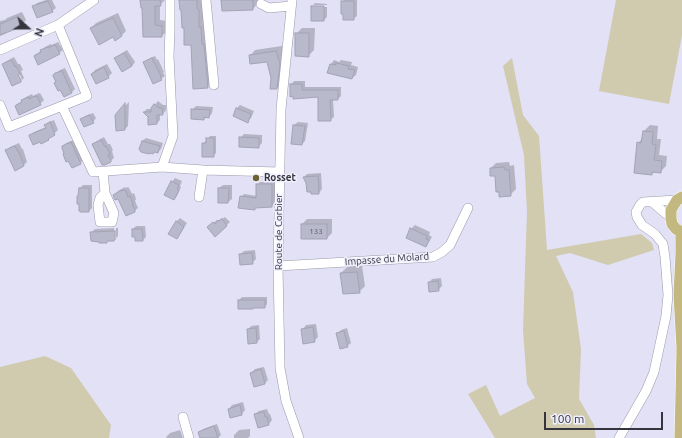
<!DOCTYPE html>
<style>
body{margin:0}
#map{position:relative;width:682px;height:438px;overflow:hidden;background:#e2e1f5;font-family:Ubuntu,sans-serif}
canvas{display:block}
.north{position:absolute;left:8px;top:8px;width:40px;height:40px;-webkit-text-stroke:3px #efeffe;paint-order:stroke;rotate:111deg;font-size:11px;font-weight:700;line-height:16px;text-align:center;color:#36353d}
.north::after{content:'';display:block;margin:auto;width:14px;height:18px;background:#36353d;clip-path:polygon(50% 0,100% 100%,50% 72%,0 100%)}
.scale{position:absolute;left:544px;top:412px;width:119px;height:18px;box-sizing:border-box;border:2px solid #36353d;border-top:0;padding-left:5px;font-size:12px;line-height:14px;white-space:nowrap;color:#36353d;-webkit-text-stroke:3px #efeffe;paint-order:stroke}
</style>
<div id="map">
<canvas width="682" height="438"></canvas>
<div class="north">N</div>
<div class="scale">100 m</div>
</div>
<script>
const g = document.querySelector('canvas').getContext('2d');
g.lineJoin = 'round';
function fill(path, color) { g.fillStyle = color; g.fill(path, 'evenodd'); }
const poly = rows => new Path2D(rows.map(r => 'M' + r).join(''));
function trace(path, color, width, dash) { g.strokeStyle = color; g.lineWidth = width; g.lineCap = dash ? 'butt' : 'round'; g.setLineDash(dash || []); g.stroke(path); }
function write(font, color, halo, rows, align = 'center') {
  g.font = font + ' Ubuntu,sans-serif'; g.lineWidth = 3; g.setLineDash([]); g.textBaseline = 'middle'; g.strokeStyle = halo; g.fillStyle = color; for (const [text, x, y, turn = 0] of rows) {
    g.save(); g.translate(x, y); g.rotate((+turn || 0) * Math.PI / 180); g.textAlign = isNaN(turn) ? turn : align; if (halo) g.strokeText(text, 0, 0); g.fillText(text, 0, 0); g.restore();
  }
}
fill(poly([
 [616,0,682,0,682,35,669,104,599,91],
 [512,58,523,115,539,136,547,250,641,234,652,243,654,250,608,265,570,253,556,256,573,292,581,349,579,399,594,425,596,438,495,438,468,394,486,385,500,416,535,398,527,384,523,330,527,212,524,155,503,66],
 [45,356,71,368,111,425,109,438,0,438,0,367]
]), '#d0caae');
fill(poly([
 [46,0,52,0,56,8,52,11,33,7,37,3],
 [141,0,165,0,160,5,160,20,167,21,167,31,162,36,143,7],
 [180,0,203,0,214,81,207,87,192,44,185,27],
 [222,0,258,0,258,3,253,9],
 [344,0,357,0,357,16,353,19,342,2],
 [315,3,327,4,327,5,313,5,313,7,327,7,327,17,324,20,312,6],
 [22,12,26,20,20,26,8,31,5,34,0,36,0,21,5,20,7,18],
 [118,13,126,31,121,36,113,36,91,28,96,23],
 [302,28,315,28,314,50,308,56,296,34],
 [58,42,63,50,59,53,36,55,45,47,51,44,52,45],
 [282,46,284,58,282,83,277,88,272,78,268,61,250,56,255,50],
 [127,50,135,62,132,66,116,58,119,55],
 [155,56,157,60,158,59,164,72,163,73,165,76,161,79,144,63,148,59],
 [14,57,18,64,20,64,23,70,21,71,24,78,22,80,18,70,3,64,7,61],
 [334,60,339,62,341,60,352,62,351,65,358,67,356,75,352,78,328,72,331,64],
 [107,64,112,73,108,77,92,74,95,70],
 [65,68,75,89,72,92,64,96,54,75,60,70],
 [294,81,305,81,305,87,341,87,341,96,338,99,333,99,334,117,330,120,319,96,294,98,291,85],
 [39,93,39,94,40,93,44,100,40,104,16,106,26,97,32,94,33,96],
 [158,101,163,105,166,105,166,110,163,114,160,114,160,120,157,123,144,112,147,109,152,109,152,108],
 [129,102,128,126,125,129,116,115],
 [240,105,254,111,251,118,247,121,234,116,237,108],
 [196,106,213,107,212,113,209,117,206,117,204,119,192,110],
 [93,113,96,118,93,122,82,120,85,116],
 [54,120,58,130,48,139,30,136,34,132,46,127,45,125,49,122],
 [298,122,308,123,305,141,302,144,294,125],
 [650,125,658,126,657,139,661,139,659,155,667,156,666,166,660,172,655,171,652,174,638,143,643,138,644,131],
 [244,134,262,135,262,143,258,147,240,138],
 [210,136,216,136,216,153,213,156,203,144],
 [104,137,108,144,110,144,113,150,112,151,114,158,110,161,93,144,97,141],
 [146,138,163,143,161,149,158,152,142,141],
 [74,140,84,160,80,163,63,147,66,143],
 [19,143,22,149,23,149,27,162,24,165,7,150,10,147],
 [509,162,510,166,514,165,516,189,510,195,491,168,496,163],
 [321,173,322,189,319,193,307,183,304,177,307,174],
 [175,178,182,181,180,186,181,187,177,196,174,199,172,182],
 [260,182,275,182,275,203,272,206,257,206,254,209,241,197,244,194,257,196,257,185],
 [83,185,92,185,92,208,89,211,79,195,80,188],
 [223,185,232,185,232,199,228,202,219,188],
 [125,187,126,188,128,187,129,188,132,194,134,193,136,199,135,201,138,208,134,211,114,195,118,191],
 [225,217,230,222,216,235,212,224,217,220,218,221,222,218,222,219],
 [180,218,187,223,180,234,177,238,176,222],
 [307,219,332,219,332,233,327,238,302,238,302,224],
 [415,225,430,232,429,235,432,237,429,242,426,246,411,229],
 [136,226,145,226,146,237,143,240,136,236,133,229],
 [114,228,114,238,116,238,115,239,108,240,107,242,91,233,95,229],
 [116,228,118,228,118,236,116,238],
 [255,250,256,259,252,263,240,255,244,251],
 [362,266,365,286,359,292,343,293,341,273,347,267],
 [441,278,442,286,438,290,429,283,432,279],
 [242,297,267,297,267,304,265,307,254,307,253,308,239,308,239,300],
 [316,324,318,337,314,341,303,329,306,325],
 [259,325,260,339,257,342,248,330,251,326],
 [347,328,351,343,347,346,338,333,341,330],
 [264,367,268,380,265,383,251,373,255,369],
 [243,402,245,410,242,414,229,409,232,405],
 [267,409,269,414,270,414,272,420,269,424,259,427,255,414,259,411],
 [217,424,221,435,218,438,201,438,200,432,203,429],
 [250,429,250,436,248,438,234,438,234,435,239,430],
 [180,430,183,438,167,438,166,437,170,433]
]), '#0003');
const building = poly([
 [140,0,160,0,161,6,155,6,155,25,162,26,162,37,143,37,142,8,141,8,140,0],
 [179,0,197,0,197,9,199,10,199,27,201,27,202,44,204,44,208,88,193,89,191,45,184,45,184,28,182,28,181,10,180,10,179,0],
 [221,0,253,0,253,10,222,11,221,0],
 [48,1,53,12,37,18,32,6,48,1],
 [341,1,354,1,354,20,343,20,343,14,341,14,341,1],
 [311,6,324,6,324,21,311,21,311,6],
 [17,17,21,27,0,35,0,24,17,17],
 [113,18,122,36,115,41,113,37,99,45,90,28,113,18],
 [295,33,309,33,309,57,295,56,295,33],
 [54,45,56,46,60,54,38,65,34,56,35,55,41,52,40,50,48,47,48,48,54,45],
 [276,51,280,64,277,89,270,89,271,78,267,62,250,64,249,55,276,51],
 [124,53,132,66,122,72,114,58,124,53],
 [152,58,154,63,154,62,161,76,160,77,162,80,153,84,143,62,152,58],
 [11,60,15,67,16,66,20,74,18,75,21,80,21,82,12,86,2,64,11,60],
 [336,63,349,66,348,69,355,70,352,79,327,73,330,64,336,65,336,63],
 [104,67,109,78,96,84,91,74,104,67],
 [62,71,72,93,64,97,60,90,58,91,54,83,56,82,53,76,53,75,55,73,62,71],
 [290,84,302,84,302,90,338,90,338,100,330,100,331,121,318,121,318,97,293,99,293,96,290,97,290,84],
 [35,96,35,97,37,96,41,105,19,115,15,106,16,105,22,102,21,100,29,97,29,99,35,96],
 [125,103,125,130,116,131,115,115,125,103],
 [154,104,159,108,162,108,163,115,157,115,157,124,148,125,148,117,143,112,151,112,151,108,154,104],
 [236,108,251,114,248,123,233,116,236,108],
 [191,109,210,110,209,118,204,117,204,120,191,119,191,109],
 [89,115,94,123,84,127,80,119,89,115],
 [50,122,55,135,48,139,49,140,41,144,40,142,33,145,29,136,29,135,46,128,44,125,50,122],
 [293,125,305,126,302,145,291,144,293,125],
 [643,131,653,132,652,144,656,145,654,160,662,161,661,173,652,172,652,175,634,173,637,142,641,143,643,131],
 [239,137,259,138,259,148,239,147,239,137],
 [206,138,214,138,214,157,202,157,202,143,206,143,206,138],
 [101,140,105,147,106,146,110,154,108,155,111,160,111,162,105,165,102,165,92,144,101,140],
 [142,141,160,146,158,153,154,152,153,154,149,153,149,154,141,152,139,149,142,141],
 [71,142,81,164,72,168,68,161,66,162,63,154,64,154,62,148,62,146,71,142],
 [15,146,18,152,19,152,24,166,15,171,5,150,15,146],
 [504,167,505,170,509,170,511,196,499,197,499,192,496,192,495,176,490,176,490,168,504,167],
 [318,176,319,194,311,194,311,192,307,192,306,183,303,177,318,176],
 [171,181,179,185,177,189,179,190,174,200,164,195,171,181],
 [256,184,272,184,272,207,255,208,255,210,238,208,240,196,256,198,256,184],
 [79,188,89,188,89,212,80,212,80,211,79,211,79,204,77,204,77,196,78,196,79,188],
 [218,188,229,188,228,203,218,203,218,188],
 [122,190,122,191,124,190,125,191,126,191,128,197,130,196,133,204,132,204,135,210,135,212,126,216,118,199,115,200,113,195,122,190],
 [222,219,227,226,215,237,207,227,213,222,215,224,218,220,219,221,222,219],
 [176,221,184,227,177,239,168,234,176,221],
 [301,224,327,224,327,239,301,239,301,224],
 [410,228,427,236,426,239,429,240,426,247,406,238,410,228],
 [132,229,142,229,143,241,135,241,135,237,132,237,132,229],
 [115,231,115,240,114,240,114,241,107,241,107,243,99,243,99,242,91,241,90,232,115,231],
 [252,253,253,264,240,265,239,254,252,253],
 [357,272,360,293,343,294,340,273,357,272],
 [438,281,439,291,429,292,428,282,438,281],
 [238,300,265,300,265,308,253,308,253,309,238,309,238,300],
 [313,327,315,342,303,344,301,329,313,327],
 [256,328,257,343,248,344,247,329,256,328],
 [344,331,348,347,340,349,336,333,344,331],
 [261,369,265,384,254,387,250,373,261,369],
 [240,405,242,415,230,418,228,409,240,405],
 [264,412,265,417,267,417,269,425,258,428,254,414,264,412],
 [214,426,218,438,200,438,198,432,214,426]
]);
fill(building, '#b9b9cc');
trace(building, '#a3a3b5', 1);
const minor = poly([
 [206,0,214,85],
 [292,0,281,109,278,266,280,368,286,401,299,438],
 [261,4,269,8,291,6],
 [0,50,58,25,94,0],
 [0,105,9,127,87,96,58,25],
 [62,106,93,172,162,167,203,170],
 [162,167,173,136,169,56,170,30,170,0],
 [103,171,105,193,114,213,112,222,100,222,98,205,100,198,105,193],
 [199,197,203,170,280,172],
 [652,202,671,218],
 [278,266,433,257,442,252,450,245,468,208],
 [183,417,189,438],
 [619,438,646,391,654,372,666,316,668,295,665,257,663,244,655,234,642,225,637,217,636,212,640,205,643,202,677,200]
]);
const major = poly([
 [682,197,677,200,671,210,671,218,672,224,676,229,682,232],
 [681,232,681,253,679,295,682,348],
 [680,438,682,348]
]);
trace(minor, '#9998aa', 10);
trace(major, '#fff', 12);
trace(minor, '#fff', 9);
trace(major, '#c3b87f', 11);
for (const [x, y, r, color] of [
 [256,178,4,"#6d6330"]
]) { const dot = new Path2D(); dot.arc(x, y, r, 0, 2 * Math.PI); g.fillStyle = color; g.fill(dot); trace(dot, '#efeffe', 1.5); }
write('8px', '#575661', null, [
 ["133",316,231]
]);
write('bold 10px', '#36353d', '#efeffe', [
 ["Rosset",264,178]
], 'left');
write('10px', '#36353d', '#efeffe', [
 ["Route de Corbier",279,232,-90],
 ["Impasse du Molard",387,259,-4]
]);
</script>
